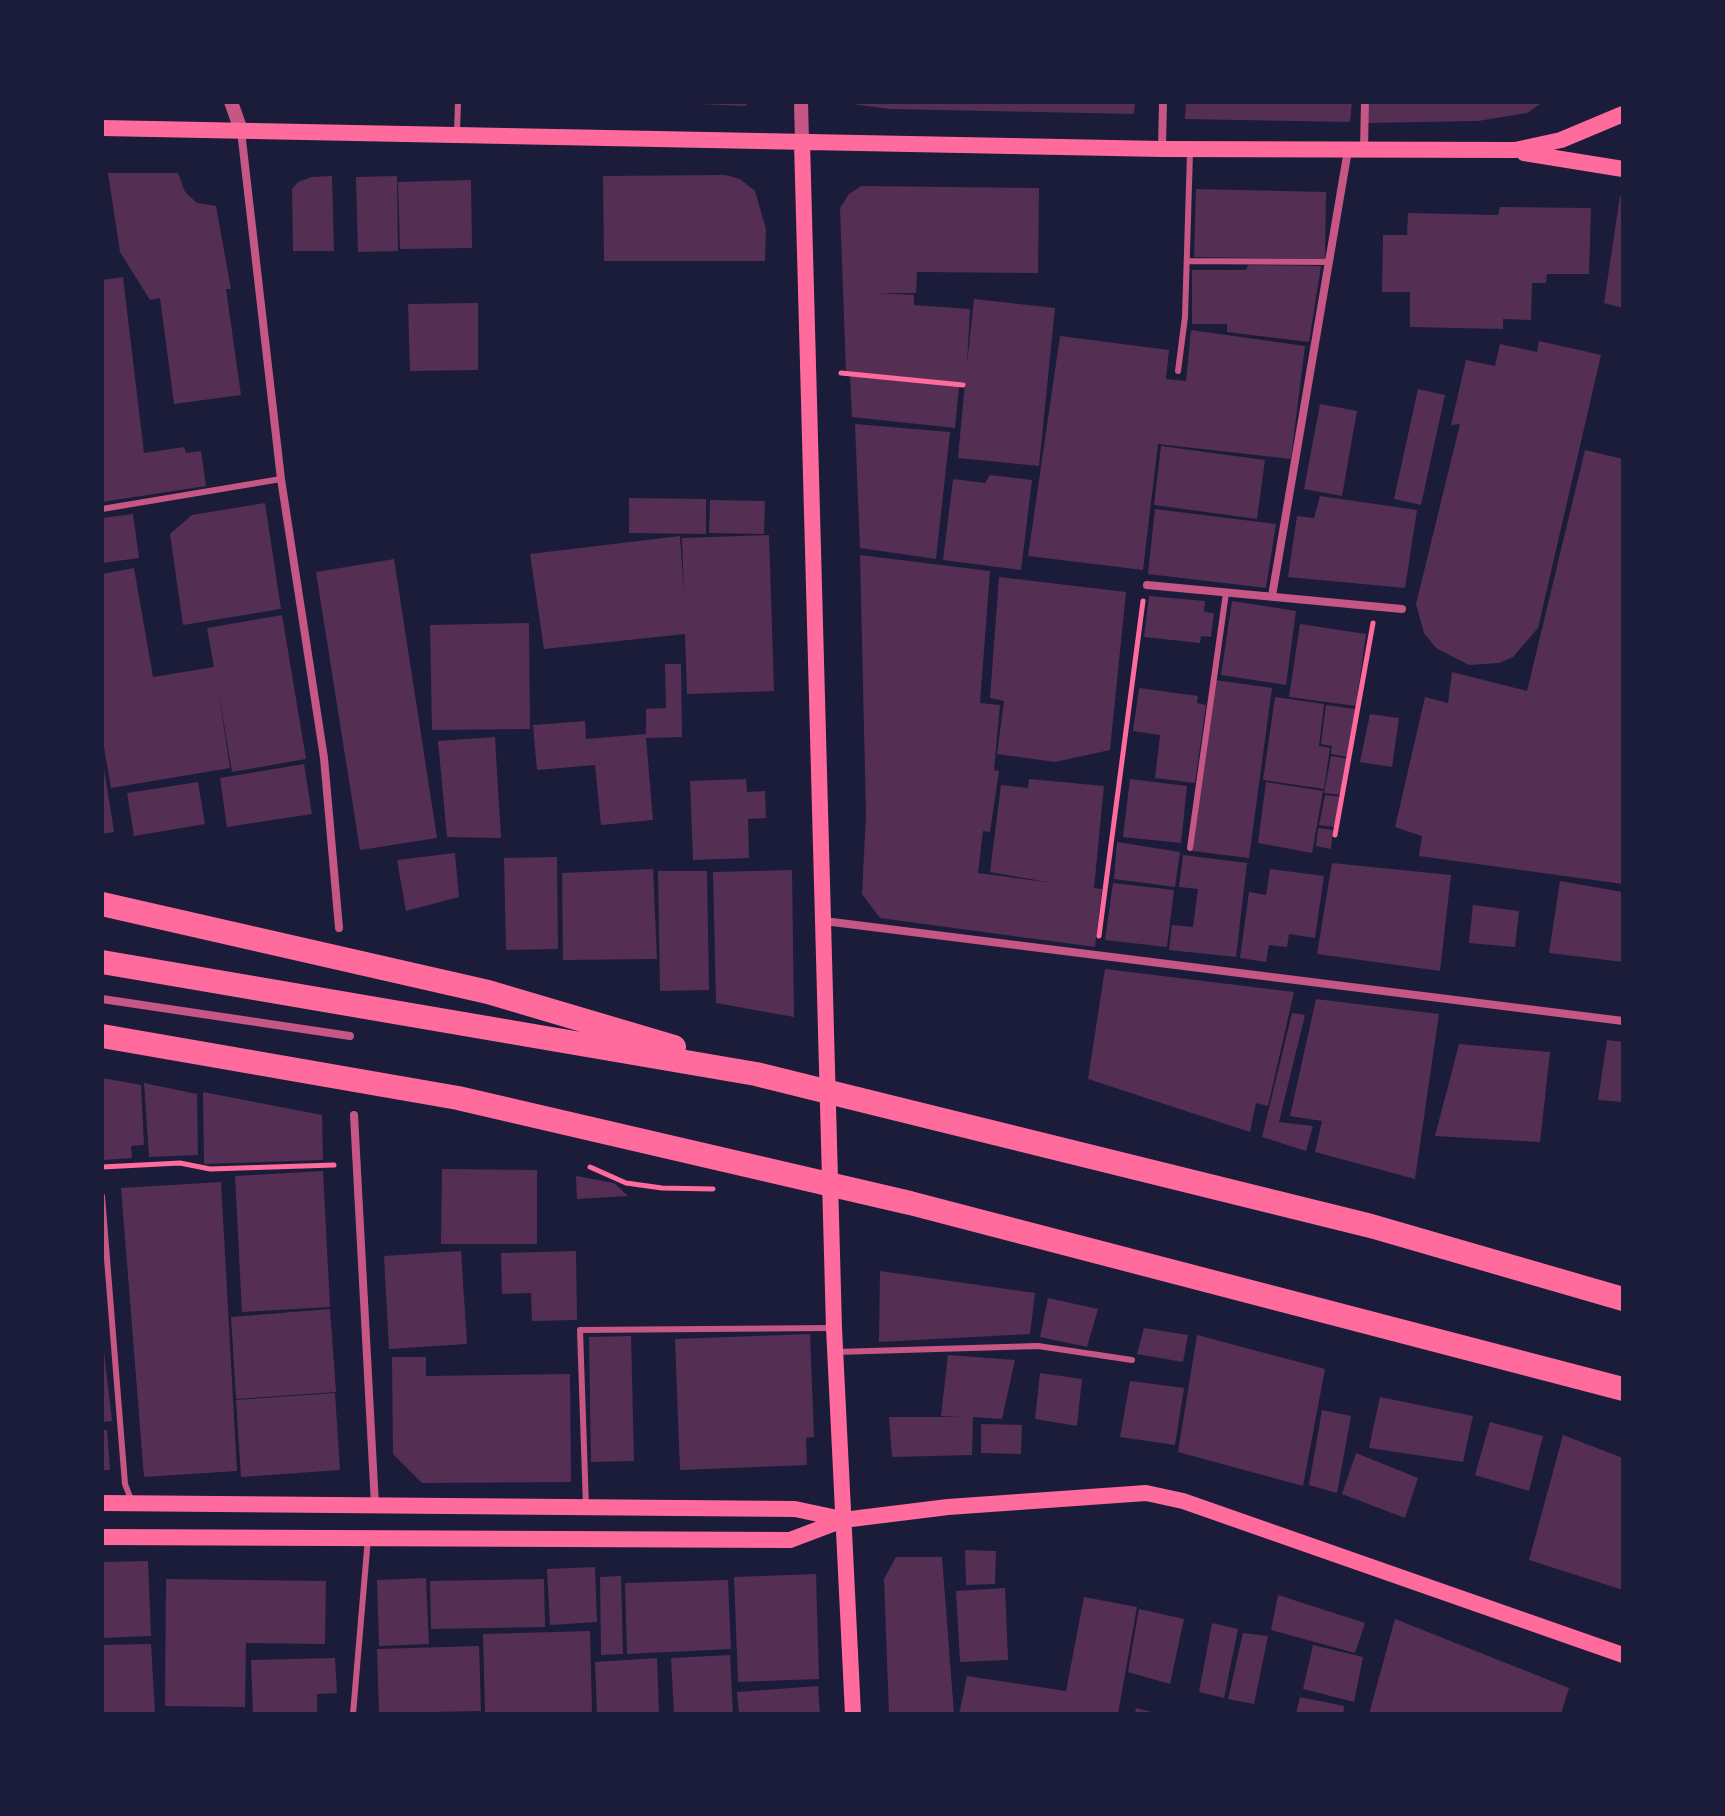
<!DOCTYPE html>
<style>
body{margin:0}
#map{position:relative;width:1725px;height:1816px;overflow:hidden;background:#1b1b3a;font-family:Roboto,sans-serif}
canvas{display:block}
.frame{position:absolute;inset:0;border:104px solid #1b1b3a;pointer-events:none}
</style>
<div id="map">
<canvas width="1725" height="1816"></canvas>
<div class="frame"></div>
</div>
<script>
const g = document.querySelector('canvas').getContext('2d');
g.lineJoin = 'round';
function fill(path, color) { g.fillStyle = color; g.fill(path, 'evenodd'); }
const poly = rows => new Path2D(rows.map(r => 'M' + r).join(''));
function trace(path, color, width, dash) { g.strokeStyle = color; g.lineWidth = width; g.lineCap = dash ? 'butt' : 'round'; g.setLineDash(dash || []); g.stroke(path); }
fill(poly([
 [653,102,752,102,744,106],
 [837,102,1135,102,1134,114,890,109],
 [1186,102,1352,102,1350,122,1185,119],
 [1369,102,1543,102,1527,113,1478,121,1368,123],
 [108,173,178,173,185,192,197,203,216,206,231,289,226,289,241,395,174,404,160,298,150,300,120,252],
 [725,175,740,179,755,191,766,229,765,261,604,261,603,176],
 [332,176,334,251,293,251,292,189,298,182,312,177],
 [397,176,398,251,358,252,356,177],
 [471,180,472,248,400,249,398,182],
 [861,186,1039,188,1038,273,917,272,916,293,879,293,914,295,914,305,970,309,967,365,974,299,1055,308,1039,466,958,458,965,383,846,372,840,208,849,194],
 [1196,189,1326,192,1325,259,1194,257],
 [1620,196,1623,197,1623,308,1604,303],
 [1500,207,1591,208,1589,274,1547,274,1546,283,1532,283,1531,320,1503,319,1503,329,1410,327,1410,292,1382,292,1383,235,1407,235,1408,213,1498,215],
 [1248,265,1321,266,1309,342,1227,332,1227,324,1192,324,1192,270,1246,270],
 [123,277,144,453,184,447,186,453,201,451,206,486,102,502,102,280],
 [478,303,478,370,410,371,408,304],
 [1191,330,1305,346,1291,459,1158,444,1143,570,1028,556,1060,336,1169,350,1166,379,1186,381],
 [1539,341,1601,355,1538,628,1513,657,1499,663,1469,665,1436,648,1424,633,1416,604,1460,424,1451,425,1466,360,1495,366,1500,344,1537,352],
 [850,376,959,386,955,428,852,417],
 [1418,389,1445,395,1421,505,1394,499],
 [1320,404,1357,411,1342,496,1304,489],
 [855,424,950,432,936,559,860,548],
 [1161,446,1265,460,1257,519,1154,505],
 [1585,450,1623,459,1623,884,1419,856,1422,836,1395,827,1425,697,1448,703,1452,672,1527,691],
 [990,475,1032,480,1021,570,943,560,953,479,985,483],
 [1320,496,1417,510,1405,588,1288,577,1297,516,1314,518],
 [629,498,706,499,706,534,629,533],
 [710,500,765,501,764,534,709,533],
 [265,503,281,609,183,625,170,534,192,515],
 [1155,509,1276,524,1266,588,1148,574],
 [133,514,139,558,102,563,102,518],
 [769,535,774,691,687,694,685,634,544,649,530,554,680,536,684,595,682,538],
 [860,555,990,571,980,703,1000,705,994,770,999,771,990,832,983,831,978,873,1053,883,990,872,1001,785,1028,788,1029,779,1104,786,1094,888,1102,889,1095,947,880,918,862,894,866,815],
 [394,559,437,838,360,850,316,572],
 [134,568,153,677,214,667,207,628,282,615,306,759,232,772,218,688,230,768,111,788,102,736,102,574],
 [999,577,1126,592,1110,750,1055,762,997,754,1004,701,990,698],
 [1149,596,1205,601,1204,612,1214,613,1211,637,1201,636,1200,643,1144,637],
 [1232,601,1296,611,1286,685,1221,675],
 [529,623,530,729,432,730,430,625],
 [1300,624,1366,634,1356,706,1289,697],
 [665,664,681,664,682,737,646,738,653,820,601,825,595,765,537,770,533,725,585,721,586,739,646,734,646,709,666,708],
 [1215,680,1272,688,1249,858,1192,851],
 [1139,688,1198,696,1197,703,1206,705,1195,783,1155,778,1160,735,1133,731],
 [1275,697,1324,704,1319,746,1330,748,1324,789,1263,780],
 [1326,705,1356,709,1349,757,1331,754,1332,746,1321,744],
 [1370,714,1399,718,1392,767,1360,762],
 [495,737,501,838,447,837,438,741],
 [1331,756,1349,759,1341,795,1324,793],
 [304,764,312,814,227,827,220,778],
 [104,768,114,832,102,834,102,769],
 [746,779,747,792,765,791,766,818,748,819,749,858,693,860,690,781],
 [1130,779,1187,786,1181,843,1123,837],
 [198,782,205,824,134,836,127,793],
 [1266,782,1323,791,1312,853,1258,843],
 [1325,795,1343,797,1335,827,1319,825],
 [1318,828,1333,830,1331,849,1316,846],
 [1117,842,1180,852,1175,887,1114,879],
 [455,853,459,897,406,911,397,860],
 [1183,855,1247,863,1236,957,1169,950,1172,925,1193,927,1198,889,1179,887],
 [557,857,558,949,506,950,504,858],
 [1332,863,1451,875,1440,971,1317,954],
 [653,869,657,959,563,960,562,873],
 [1270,869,1324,876,1315,938,1289,934,1287,947,1269,945,1266,962,1240,958,1249,892,1266,895],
 [792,870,794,1017,716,1003,713,872],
 [658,871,707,871,709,990,660,991],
 [1560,881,1623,892,1623,962,1549,953],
 [1113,883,1174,890,1167,947,1105,940],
 [1473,905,1519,911,1515,947,1469,943],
 [1105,969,1294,992,1268,1106,1256,1103,1250,1132,1088,1079],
 [1316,999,1439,1014,1415,1179,1315,1152,1322,1121,1290,1116],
 [1292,1013,1305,1015,1279,1122,1313,1126,1306,1151,1262,1137],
 [1607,1040,1623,1042,1623,1102,1598,1100],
 [1459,1044,1550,1052,1540,1142,1435,1136],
 [102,1078,141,1085,144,1145,131,1146,132,1158,104,1160],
 [144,1083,197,1094,198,1155,149,1157],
 [203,1092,322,1115,323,1160,204,1164],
 [442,1169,537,1170,537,1244,441,1244],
 [323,1171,330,1307,242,1312,235,1176],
 [576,1176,614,1183,628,1196,577,1199],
 [221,1182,237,1471,144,1477,121,1188],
 [461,1251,467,1344,389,1349,384,1256],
 [576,1251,577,1320,532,1321,531,1293,502,1294,501,1253],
 [880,1271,1035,1293,1030,1334,879,1342],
 [1048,1298,1098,1309,1087,1347,1040,1337],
 [330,1309,336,1392,236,1399,231,1317],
 [1144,1328,1188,1335,1183,1362,1137,1354],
 [102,1334,112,1421,102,1422],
 [810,1334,814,1437,806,1438,807,1465,680,1470,675,1339],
 [1197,1335,1325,1369,1303,1486,1178,1452],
 [631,1336,634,1461,591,1462,589,1337],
 [948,1355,1015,1360,1002,1419,973,1417,972,1455,892,1457,889,1417,960,1417,941,1416],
 [392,1357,426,1357,426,1376,570,1374,571,1482,422,1483,393,1454],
 [1040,1373,1082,1379,1077,1426,1035,1419],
 [1130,1381,1184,1388,1175,1445,1120,1437],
 [335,1393,340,1470,241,1477,236,1400],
 [1380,1397,1473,1416,1463,1462,1369,1448],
 [1322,1410,1351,1416,1337,1493,1309,1485],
 [1490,1422,1543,1436,1529,1491,1475,1475],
 [981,1424,1022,1425,1021,1454,981,1453],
 [102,1430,107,1430,110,1470,102,1470],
 [1563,1435,1623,1458,1623,1590,1529,1560],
 [1356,1453,1418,1478,1405,1518,1342,1494],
 [965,1550,996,1551,995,1584,966,1585],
 [896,1557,942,1557,954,1714,889,1714,884,1579],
 [148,1561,151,1636,102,1638,102,1562],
 [595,1567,597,1622,550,1625,547,1569],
 [816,1574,819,1679,738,1682,734,1577],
 [621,1576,623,1654,601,1655,600,1577],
 [426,1578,429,1644,379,1646,377,1580],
 [166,1579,326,1581,325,1644,246,1643,245,1707,165,1706],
 [544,1579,545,1627,431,1629,430,1581],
 [728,1580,731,1649,627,1654,625,1583],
 [1005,1588,1008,1660,960,1662,956,1591],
 [1278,1595,1365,1623,1355,1653,1271,1630],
 [1084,1597,1137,1607,1118,1714,959,1714,967,1676,1066,1691],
 [1139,1609,1184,1619,1170,1684,1128,1672],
 [1395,1619,1569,1688,1561,1714,1369,1714],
 [1212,1623,1238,1629,1224,1698,1199,1692],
 [590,1631,592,1714,485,1714,483,1634],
 [1243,1633,1268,1636,1254,1704,1228,1699],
 [151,1644,155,1714,102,1714,102,1645],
 [1313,1645,1363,1657,1354,1702,1303,1689],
 [479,1646,481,1711,379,1713,377,1649],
 [730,1655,733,1714,674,1714,671,1658],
 [335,1658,337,1693,317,1694,317,1714,253,1714,251,1660],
 [657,1658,659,1714,597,1714,595,1662],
 [818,1686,820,1714,739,1714,737,1692],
 [1300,1697,1344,1706,1343,1714,1296,1714],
 [1136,1708,1156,1713,1156,1714,1135,1714]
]), '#542f53');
trace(poly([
 [841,373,963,385],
 [1335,835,1373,623],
 [1099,936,1143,601],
 [102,1167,180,1163,210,1169,334,1165],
 [590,1167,626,1183,662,1188,713,1189]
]), '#ff6b9d', 5);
trace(poly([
 [457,132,458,102],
 [1187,261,1329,262],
 [1178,371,1185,317,1190,152],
 [102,509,281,479],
 [1190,848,1226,593],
 [102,1196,125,1484,132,1502],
 [836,1352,1038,1346,1132,1360],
 [586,1507,580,1330,832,1328],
 [353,1714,368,1538]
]), '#c65784', 6);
trace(poly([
 [241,131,281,479,324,758,339,928],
 [1162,148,1163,102],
 [1364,149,1365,102],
 [1147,585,1402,609],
 [1272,596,1348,150],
 [824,921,1623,1021],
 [102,999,350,1036],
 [354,1115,375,1505]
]), '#c65784', 8);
trace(poly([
 [231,102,241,130],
 [801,102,802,142]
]), '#c65784', 14);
trace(poly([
 [102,128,1162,149,1515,150,1561,140,1623,114],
 [802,142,834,1328,853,1714],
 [1524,153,1623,169],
 [102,1503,795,1509,842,1519],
 [102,1537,790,1540,843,1520,948,1507,1146,1493,1183,1501,1623,1655]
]), '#ff6b9d', 16);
trace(poly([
 [102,904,488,992,674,1047],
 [102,962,756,1074,1371,1226,1623,1299],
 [102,1036,458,1098,910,1203,1623,1389]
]), '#ff6b9d', 24);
</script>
